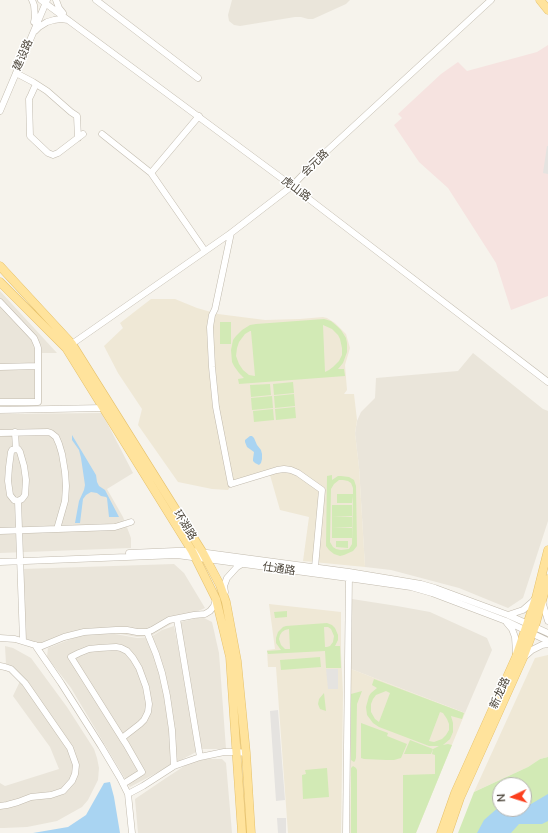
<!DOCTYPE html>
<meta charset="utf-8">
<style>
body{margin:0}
#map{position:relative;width:548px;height:833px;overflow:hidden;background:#f6f3ec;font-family:Mulish,sans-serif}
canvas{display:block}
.north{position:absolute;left:492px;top:777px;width:40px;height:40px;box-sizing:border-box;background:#fff;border:1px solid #b7b4b0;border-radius:50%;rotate:266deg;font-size:11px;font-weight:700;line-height:16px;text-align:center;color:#4b4439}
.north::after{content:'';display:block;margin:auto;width:14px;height:18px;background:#fc3f1d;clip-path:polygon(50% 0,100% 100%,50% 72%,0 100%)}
</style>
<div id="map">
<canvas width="548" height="833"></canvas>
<div class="north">N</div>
</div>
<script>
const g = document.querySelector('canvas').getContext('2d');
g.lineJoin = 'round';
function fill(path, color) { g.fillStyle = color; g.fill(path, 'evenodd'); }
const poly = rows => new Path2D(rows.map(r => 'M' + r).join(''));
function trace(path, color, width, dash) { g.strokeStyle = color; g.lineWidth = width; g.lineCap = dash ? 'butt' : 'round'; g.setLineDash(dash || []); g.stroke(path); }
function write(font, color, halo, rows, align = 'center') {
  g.font = font + ' Mulish,"Noto Sans SC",sans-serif'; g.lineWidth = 3; g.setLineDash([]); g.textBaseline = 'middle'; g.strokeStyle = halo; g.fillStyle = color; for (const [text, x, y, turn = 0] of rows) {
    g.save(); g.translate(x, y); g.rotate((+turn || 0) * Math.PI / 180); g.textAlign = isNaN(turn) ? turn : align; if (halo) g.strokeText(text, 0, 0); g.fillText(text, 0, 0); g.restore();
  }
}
fill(poly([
 [232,0,350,0,346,4,313,19,308,19,301,17,295,17,240,26,234,25,229,21,228,15],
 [0,291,57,353,42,353,42,404,0,405],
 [473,353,543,409,548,411,548,521,523,598,508,608,459,588,391,570,365,567,359,467,355,433,357,421,361,412,375,398,376,378,458,371],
 [102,413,133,473,107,489,123,517,131,538,131,548,0,553,0,414],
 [174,564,184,573,205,608,176,621,151,636,137,637,99,630,81,634,42,650,26,639,22,569],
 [352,599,397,606,430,612,487,638,492,650,465,713,351,669],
 [202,617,212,622,219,653,226,749,200,749,180,622],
 [174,626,198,751,130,787,71,688,47,657,48,648,81,635,99,631,137,638,151,637,162,630],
 [5,646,13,648,31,658,67,707,94,749,97,758,99,768,98,780,88,800,82,807,57,821,27,827,4,828,0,828,0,783,5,786,59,769,50,747,13,696,22,677,16,670,6,664],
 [206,759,222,759,226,763,232,833,138,833,135,799,166,778,189,763]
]), '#eae5da');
fill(poly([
 [151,299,175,299,197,308,218,314,265,320,300,319,323,317,327,318,335,323,346,334,350,348,345,365,347,390,344,394,354,394,357,420,355,433,359,467,365,567,303,561,309,517,280,510,270,475,259,478,230,487,228,490,212,489,178,482,138,425,142,409,118,373,104,346,123,328,120,323],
 [269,604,341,612,341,653,343,693,341,833,288,833,276,667,268,667,267,650,275,649],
 [548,655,548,757,540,759,528,767,474,792,535,658],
 [351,669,465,713,416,833,350,833]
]), '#efe8d6');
fill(poly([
 [548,45,548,296,511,310,496,263,448,188,419,162,394,125,402,118,398,114,441,74,458,62,467,71,537,52]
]), '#f6e3e0');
fill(poly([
 [324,319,331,321,338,327,341,330,346,338,347,343,347,352,343,363,338,369,344,369,345,376,239,384,238,379,244,378,239,373,234,366,232,362,231,350,233,340,236,336,242,330,250,325,256,324],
 [323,325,332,329,338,335,340,339,342,348,342,355,339,361,333,367,329,370,325,372],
 [250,331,251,331,255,376,249,375,243,370,239,364,236,356,237,348,239,342,245,334],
 [220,322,231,322,231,344,220,344],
 [293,382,294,393,274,395,273,384],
 [270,384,271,395,251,397,250,385],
 [294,394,295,406,275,408,274,396],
 [272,396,273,408,252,410,251,398],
 [295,407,296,418,276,420,275,409],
 [273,409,274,420,254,422,253,411],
 [332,475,332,480,338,476,341,476,349,477,354,480,356,486,357,546,353,551,344,555,340,556,334,554,329,550,326,546,327,476],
 [339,480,343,480,348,481,351,483,353,488,353,494,337,494,337,503,352,503,353,496,352,544,349,549,341,550,336,549,333,547,330,542,331,489,334,484],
 [332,505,352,505,352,516,332,516],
 [332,516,352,517,352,527,332,527],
 [332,527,352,528,352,538,332,538],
 [336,541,348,541,348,548,336,547],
 [287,611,287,617,275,618,274,612],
 [327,623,332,625,335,628,338,635,338,640,335,646,340,646,341,668,326,668,325,651,268,654,267,651,281,650,276,643,276,638,278,632,283,627,286,626],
 [324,627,328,627,331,629,334,636,333,642,330,646,327,647,325,647],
 [289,629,290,649,285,649,281,645,279,639,280,635,282,632,285,630],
 [320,657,321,667,281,670,280,660],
 [374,679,464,713,462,719,451,716,453,723,453,732,450,739,443,745,448,744,452,745,416,833,403,833,403,775,435,774,435,755,432,754,433,749,439,746,429,746,379,727,373,723,367,715,366,707,369,696,371,693,377,688,372,685],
 [386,691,390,693,379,722,375,719,371,712,371,704,373,699,376,695],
 [440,712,443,713,447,719,449,724,449,730,446,735,442,739,434,742,429,741],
 [362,691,357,704,356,758,355,761,354,762,351,760,351,694],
 [324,693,326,711,320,709,318,704,319,699],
 [361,723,388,733,387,736,407,744,401,758,394,760,386,760,364,759,361,758],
 [410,740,433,749,431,754,404,754],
 [548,757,548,833,458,833,474,792,528,767,540,759],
 [500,785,524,785,524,809,500,809],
 [353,766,356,768,357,770,357,833,351,833,351,768],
 [327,768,329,797,303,799,302,775,306,774,305,770]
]), '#d2eab5');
fill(poly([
 [547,146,548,146,548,174,543,173],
 [326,669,338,669,338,689,328,689],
 [278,710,285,800,276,801,270,711],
 [277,818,286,818,286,833,278,833]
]), '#e5e3e0');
fill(poly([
 [72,435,96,475,97,482,99,486,105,490,119,517,109,517,107,498,106,497,101,496,97,493,91,492,86,495,83,499,80,523,75,523,79,501,84,490,85,485,81,458,79,450,72,440],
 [250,436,252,436,254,438,257,445,261,450,262,454,262,459,261,463,259,465,255,463,253,461,253,459,254,452,247,447,245,442,245,440],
 [110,782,114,797,120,833,33,833,68,827,86,815,104,783],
 [548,794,548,821,542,824,519,824,511,833,477,833,484,820,500,806,500,809,524,809,524,804,531,804]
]), '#a9d4f2');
const minor = poly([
 [32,0,34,5,35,17,34,22],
 [41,0,292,186,548,382],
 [56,0,59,8,63,13],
 [96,0,198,78],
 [35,31,39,27,47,22,54,20,61,19,68,20],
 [16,73,33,82,47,91,71,112,77,116,78,138],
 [36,84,31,95,29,99,30,136,48,153,53,155,58,153,83,134],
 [0,111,47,0],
 [102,134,151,173,205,251],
 [151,173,199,116],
 [231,233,215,309,212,315,210,327,212,367,216,407,231,484,277,470,284,469,291,470,298,473,322,490,315,567],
 [0,302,34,338,37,345,38,348,38,402,0,402],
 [69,346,231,233,292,186,316,161,491,0],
 [0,367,38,366],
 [0,410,103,408],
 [15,432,16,449],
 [0,433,48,432,51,433,56,437,59,444,62,454,65,472,66,486,65,501,57,529],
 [16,449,18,449,20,452,24,466,26,480,25,495,22,499,18,501,14,500,10,495,8,481,9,467,11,452,12,450,16,449],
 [18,501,23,641],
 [0,531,115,527,131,522],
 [129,553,176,551,192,551,349,572,421,584,435,588,508,615,548,633],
 [0,562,177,555,348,578,411,587,432,593,506,621,548,641],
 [225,592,224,586,227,578,237,567,242,564],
 [542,601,548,621],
 [508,615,523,610,531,603,535,599],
 [177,619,200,757],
 [507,623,512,629,515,637,516,653],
 [147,632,156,654,162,673,167,696,172,730,174,766],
 [0,638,15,639,38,646,42,646,64,637,84,632,116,630,127,630,137,632,147,632,152,630,169,620,194,615,205,614,210,611,214,606,216,599],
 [35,645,61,683,101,746,120,778,128,794,132,833],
 [524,657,532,650,542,645,548,644],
 [0,666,5,667,11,669,25,683,70,748,76,765,75,774,72,781,63,791,51,795,31,797,18,802,7,805,0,806],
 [122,738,140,724,144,720,148,712,149,704,146,687,139,668,133,658,127,651,121,648,116,647,99,648,89,649,79,653,71,657,122,738,126,744,142,772,123,784],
 [128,794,143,786,174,766,200,757,224,752,237,752,246,753],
 [346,833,349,575]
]);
const major = poly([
 [540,0,548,10],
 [0,266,72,344,203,553,220,585,226,602,237,661,246,753,251,833],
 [0,282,66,348,192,551,216,599,230,657,242,833],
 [441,833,455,793,516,657,536,598,548,550],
 [448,833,460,798,523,658,535,626,548,579]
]);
trace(minor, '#c2bbae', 7);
trace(major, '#e6c16a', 9);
trace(minor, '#fff', 6);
trace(major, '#ffe39c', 8);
write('11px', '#4b4439', '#fff', [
 ["建设路",23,55,-67],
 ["会元路",315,163,-44],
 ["虎山路",296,189,37],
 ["环湖路",185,525,58],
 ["仕通路",279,569,8],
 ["新龙路",500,693,-66]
]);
</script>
